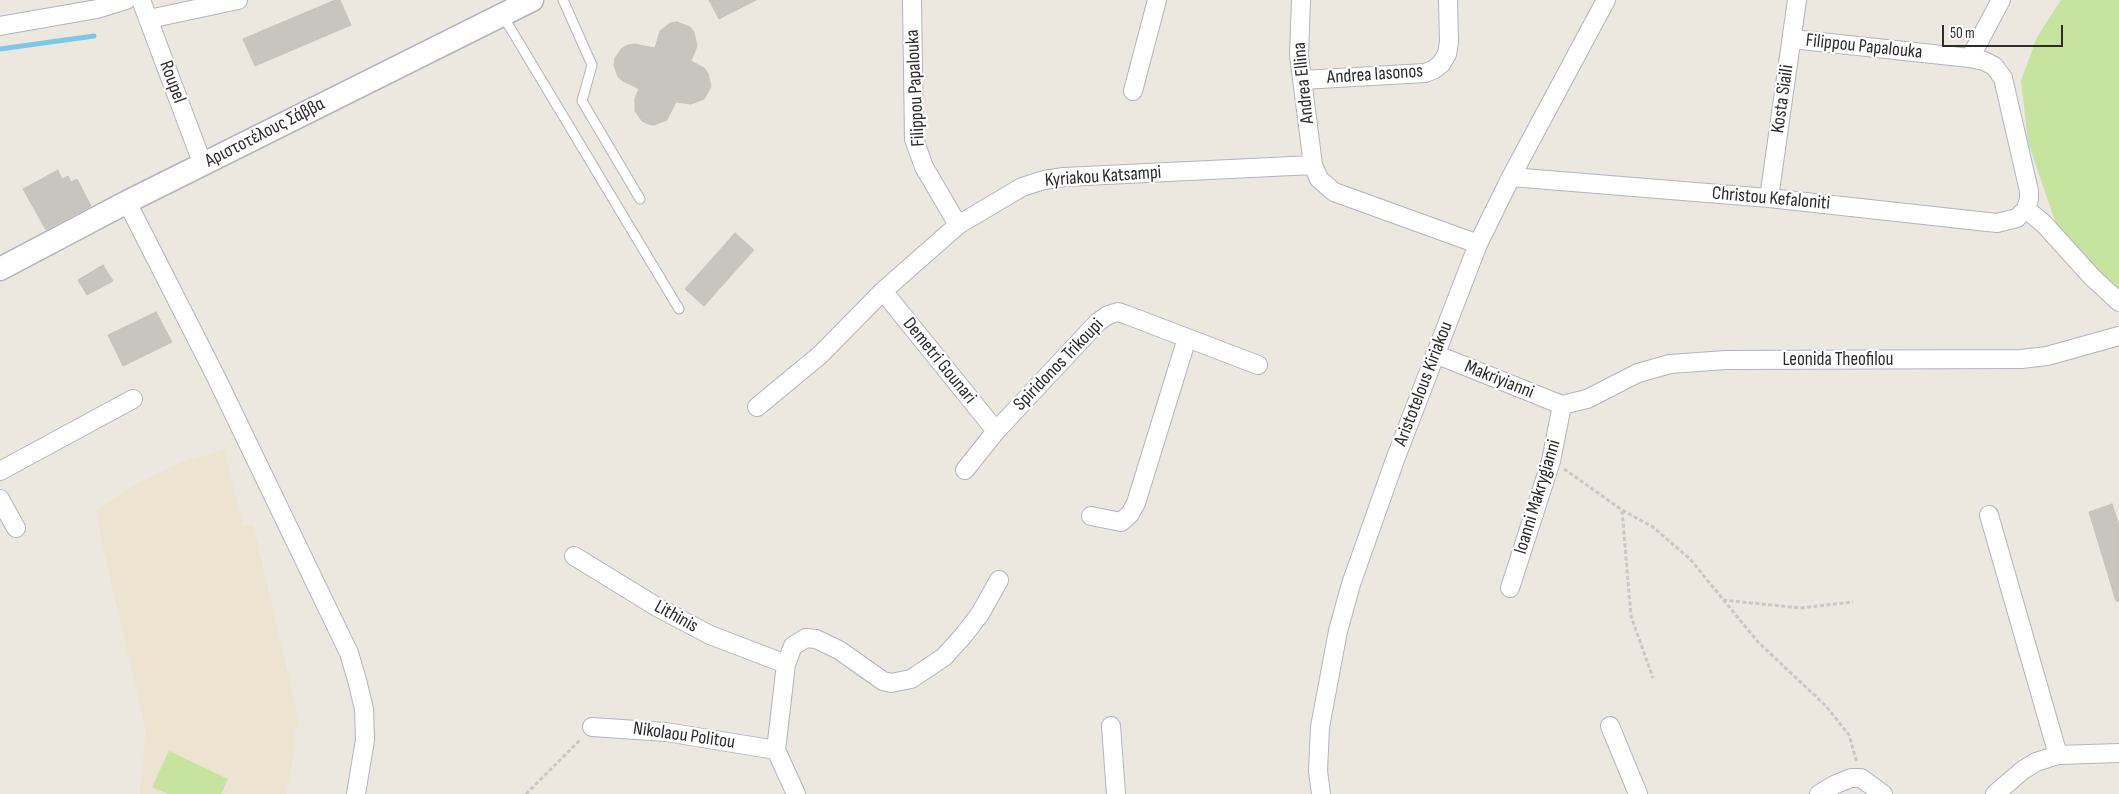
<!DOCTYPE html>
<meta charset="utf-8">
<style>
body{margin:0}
#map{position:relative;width:2119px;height:794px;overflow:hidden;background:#ece7df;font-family:"Sofia Sans Condensed",sans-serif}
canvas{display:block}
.scale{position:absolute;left:1942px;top:25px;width:121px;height:22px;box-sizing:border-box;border:2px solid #2c2c2c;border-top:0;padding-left:6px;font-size:15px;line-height:18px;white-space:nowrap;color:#2c2c2c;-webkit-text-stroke:4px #fff;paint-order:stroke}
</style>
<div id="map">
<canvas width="2119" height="794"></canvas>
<div class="scale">50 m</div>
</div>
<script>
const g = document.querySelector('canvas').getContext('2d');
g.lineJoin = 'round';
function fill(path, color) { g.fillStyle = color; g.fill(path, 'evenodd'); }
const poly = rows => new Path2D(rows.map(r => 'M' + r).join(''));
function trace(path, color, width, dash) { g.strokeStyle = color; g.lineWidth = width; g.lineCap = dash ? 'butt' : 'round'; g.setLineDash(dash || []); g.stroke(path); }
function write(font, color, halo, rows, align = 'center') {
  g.font = font + ' "Sofia Sans Condensed",sans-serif'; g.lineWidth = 4.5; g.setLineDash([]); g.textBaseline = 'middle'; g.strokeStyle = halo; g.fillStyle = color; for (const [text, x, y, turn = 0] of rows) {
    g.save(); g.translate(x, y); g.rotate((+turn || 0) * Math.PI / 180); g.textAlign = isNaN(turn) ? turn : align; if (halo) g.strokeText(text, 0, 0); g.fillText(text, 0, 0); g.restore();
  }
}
fill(poly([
 [224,450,243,526,253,525,298,716,299,726,294,732,296,745,286,794,140,794,146,731,101,539,96,510,141,482,180,463]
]), '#ece3d1');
fill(poly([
 [2061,0,2119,0,2119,294,2057,227,2028,142,2021,81,2037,37],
 [169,751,228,779,221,794,168,794,152,787]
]), '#c6e49e');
trace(poly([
 [0,49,94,36]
]), '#7cc8e5', 5);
const building = poly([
 [335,0,340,0,351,25,255,66,243,39,335,0],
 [709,0,756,0,719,19,709,0],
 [677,22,690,27,694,32,697,46,691,61,704,68,708,73,711,87,704,99,691,104,676,102,667,120,654,125,648,124,642,121,635,111,635,98,639,89,623,81,618,77,614,65,615,58,622,48,628,45,634,44,655,48,660,31,670,23,677,22],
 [58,170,62,179,68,176,71,182,77,179,91,206,46,230,23,189,58,170],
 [735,233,754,250,704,306,685,289,735,233],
 [103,265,113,281,87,295,78,280,103,265],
 [156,312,172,342,123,366,108,335,156,312],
 [2112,504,2119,525,2119,601,2116,601,2089,512,2112,504]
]);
fill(building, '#c8c5be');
trace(building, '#c8c3b9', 1);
const service = poly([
 [563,0,592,65,582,101,640,199],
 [503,16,679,309]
]);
const minor = poly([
 [141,0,203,165],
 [912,0,914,139,924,167,958,225],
 [1301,0,1299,55,1313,165,1319,179,1334,192,1478,244],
 [149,19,238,0],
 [0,26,97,9,126,0],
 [1792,39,1970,58,1984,61,1994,66,2003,78,2029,191,2029,199,2026,209,2044,224,2092,277,2119,302],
 [1970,58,2001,0],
 [1302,80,1425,73,1433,70,1441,64,1447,54,1449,42,1448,0],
 [1133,91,1157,0],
 [1511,177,1769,198,1997,223,2017,218,2026,209],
 [1769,198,1797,0],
 [127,202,216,377,349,653,357,680,364,709,365,740,356,794],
 [883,291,996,431],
 [1435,354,1562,405],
 [1562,405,1587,399,1638,373,1670,364,1726,360,2021,359,2047,356,2119,336],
 [757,407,820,355,883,291,958,225,1022,187,1044,180,1064,177,1313,165],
 [965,470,996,431,1098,322,1108,315,1118,312,1127,315,1258,365],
 [0,471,133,399],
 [0,499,16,528],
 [1989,515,2058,755],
 [1091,516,1121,522,1130,514,1136,503,1187,338],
 [574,556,657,607,710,635,786,664],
 [1510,588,1551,461,1562,405],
 [1111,726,1116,794],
 [1610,726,1638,794],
 [592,727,666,732,776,750],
 [796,794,776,750,786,664,793,646,806,638,816,639,839,650,883,681,891,683,911,679,944,657,963,636,980,614,999,580],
 [1321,794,1318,771,1320,727,1338,631,1351,584,1396,457,1478,244,1511,177,1606,0],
 [1819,794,1836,784,1851,778,1861,778,1883,794],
 [1995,794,2023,770,2036,762,2058,755,2119,753]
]);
const tertiary = poly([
 [0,269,127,202,532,0]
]);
trace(service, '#b3b5be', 11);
trace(minor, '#b3b5be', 20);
trace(tertiary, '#b3b5be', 25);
trace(poly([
 [1564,469,1622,510,1653,527,1690,559,1758,642,1826,706,1849,735,1857,763],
 [1622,511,1631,616,1653,678],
 [1723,600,1801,608,1853,602],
 [526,794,581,739]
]), '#c8c8c8', 3, [4, 2.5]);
trace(service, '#fff', 9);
trace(minor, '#fff', 18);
trace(tertiary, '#fff', 22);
write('19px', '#2c2c2c', '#fff', [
 ["Filippou Papalouka",1864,47,6],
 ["Andrea Iasonos",1375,75,-4],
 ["Roupel",172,82,70],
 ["Andrea Ellina",1304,83,-96],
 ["Filippou Papalouka",916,88,-93],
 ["Kosta Siaili",1783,99,-82],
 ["Αριστοτέλους Σάββα",265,133,-27],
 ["Kyriakou Katsampi",1103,177,-4],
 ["Christou Kefaloniti",1771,199,5],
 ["Leonida Theofilou",1838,360],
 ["Demetri Gounari",939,361,51],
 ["Spiridonos Trikoupi",1059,365,-46],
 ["Makriyianni",1499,380,22],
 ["Aristotelous Kiriakou",1424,384,-69],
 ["Ioanni Makrygianni",1538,497,-73],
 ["Lithinis",676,617,29],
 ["Nikolaou Politou",684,736,8]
]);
</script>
